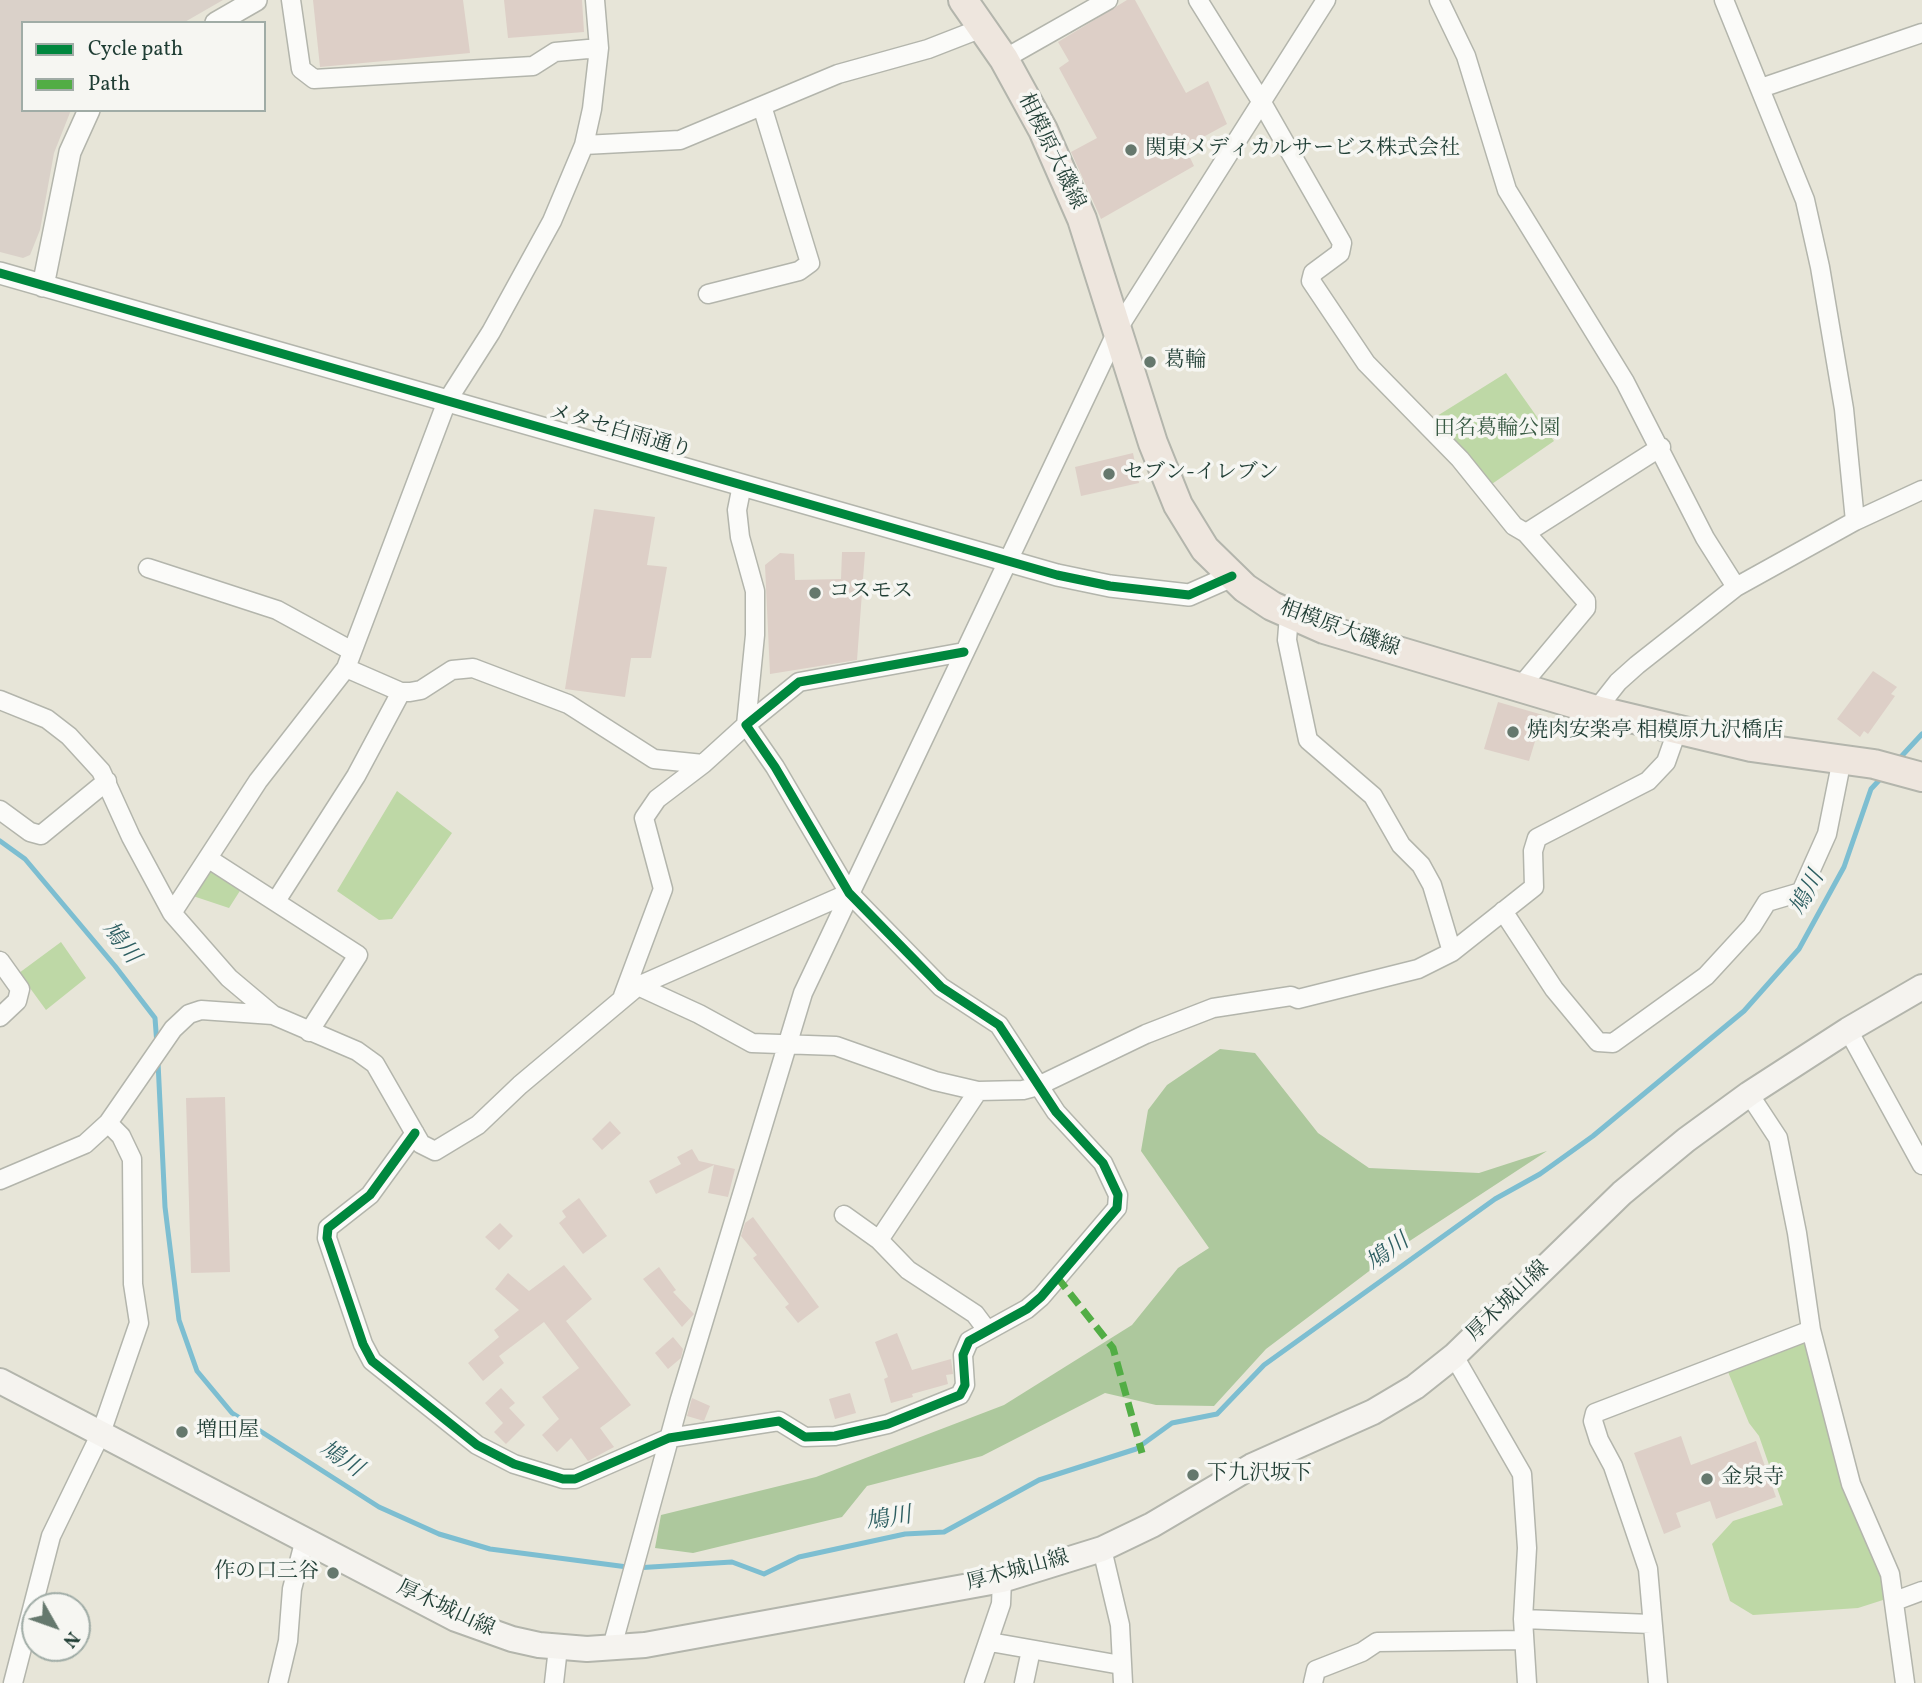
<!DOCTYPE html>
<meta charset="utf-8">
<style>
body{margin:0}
#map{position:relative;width:1922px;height:1683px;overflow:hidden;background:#e7e5d8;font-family:Vollkorn,serif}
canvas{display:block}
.legend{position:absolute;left:21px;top:21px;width:245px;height:91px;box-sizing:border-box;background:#f6f6f2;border:2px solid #a0aca6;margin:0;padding:9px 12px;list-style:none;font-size:21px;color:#1f3d34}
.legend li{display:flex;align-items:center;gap:14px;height:35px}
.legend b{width:35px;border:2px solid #a0aca6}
.north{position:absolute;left:21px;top:1592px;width:70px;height:70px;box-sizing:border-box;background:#f6f6f2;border:2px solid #a0aca6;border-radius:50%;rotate:130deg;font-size:19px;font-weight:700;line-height:28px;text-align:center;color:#1f3d34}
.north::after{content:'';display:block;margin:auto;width:24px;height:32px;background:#65786d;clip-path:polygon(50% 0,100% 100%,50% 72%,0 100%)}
</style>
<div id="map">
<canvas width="1922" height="1683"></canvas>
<ul class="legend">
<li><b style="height:9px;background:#00873e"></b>Cycle path</li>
<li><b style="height:9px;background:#52ad45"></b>Path</li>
</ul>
<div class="north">N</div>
</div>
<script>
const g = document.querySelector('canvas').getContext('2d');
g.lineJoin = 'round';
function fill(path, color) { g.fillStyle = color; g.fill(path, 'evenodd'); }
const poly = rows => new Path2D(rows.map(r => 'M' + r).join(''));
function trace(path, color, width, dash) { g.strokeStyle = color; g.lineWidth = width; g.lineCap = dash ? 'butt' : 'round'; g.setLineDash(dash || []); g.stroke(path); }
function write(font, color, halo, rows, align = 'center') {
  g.font = font + ' Vollkorn,"Noto Serif JP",serif'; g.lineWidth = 7; g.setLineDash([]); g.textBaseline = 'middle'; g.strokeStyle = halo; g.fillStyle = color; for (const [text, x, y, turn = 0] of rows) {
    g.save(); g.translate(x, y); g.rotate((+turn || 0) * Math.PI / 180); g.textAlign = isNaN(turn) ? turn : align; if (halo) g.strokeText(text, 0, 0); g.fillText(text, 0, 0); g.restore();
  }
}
fill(poly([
 [0,0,223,0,183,23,23,23,23,110,71,110,54,153,40,230,30,255,23,258,0,252]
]), '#dad1c9');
fill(poly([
 [1506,373,1554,441,1489,486,1429,421],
 [397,791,452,833,392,919,379,920,337,891],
 [211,866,243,886,229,908,193,896],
 [61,942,86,978,46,1010,19,973],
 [1803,1339,1808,1343,1887,1593,1883,1600,1858,1608,1753,1615,1730,1601,1712,1544,1733,1521,1783,1505,1759,1436,1749,1423,1726,1367]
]), '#bed8a6');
fill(poly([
 [1220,1049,1255,1053,1318,1133,1369,1168,1479,1173,1547,1151,1405,1244,1266,1349,1214,1406,1156,1405,1105,1393,982,1456,867,1486,842,1517,693,1553,655,1548,661,1515,816,1477,1004,1405,1132,1325,1178,1268,1209,1248,1141,1151,1148,1110,1167,1085]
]), '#adc89d');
trace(poly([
 [1898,760,1922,734],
 [0,841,25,859,115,966,155,1018,157,1045],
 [158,1062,165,1207,179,1320,197,1371,232,1413,379,1507,439,1534,490,1549,635,1568,732,1562,764,1574,799,1557,905,1534,944,1532,1039,1480,1136,1449,1172,1423,1217,1414,1264,1365,1495,1199,1540,1174,1593,1136,1744,1011,1799,949,1844,867,1871,789,1884,775]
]), '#7dbed1', 5);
fill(poly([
 [313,0,463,0,470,53,320,67],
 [504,0,582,0,584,32,508,38],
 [1127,0,1135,0,1186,93,1208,81,1227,124,1185,147,1194,166,1101,219,1071,152,1097,138,1059,68,1069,61,1058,42],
 [1133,453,1139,483,1081,496,1075,467],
 [594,509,655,517,647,565,667,567,651,658,631,658,625,697,565,689],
 [842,552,865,552,857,660,770,674,765,565,780,553,794,554,795,580,841,579],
 [1873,671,1897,687,1891,694,1895,696,1868,734,1864,731,1860,737,1837,719],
 [1498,702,1543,715,1529,761,1484,749],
 [225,1097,230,1272,191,1273,186,1098],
 [610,1121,621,1133,602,1150,592,1139],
 [692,1149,699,1161,735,1169,728,1197,708,1193,714,1165,656,1194,649,1181,681,1164,677,1157],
 [579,1198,607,1236,583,1254,559,1223,566,1217,562,1211],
 [753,1217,819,1307,798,1323,785,1307,789,1304,753,1258,757,1255,741,1236,745,1223],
 [500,1223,513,1236,499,1250,485,1237],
 [564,1265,592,1299,566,1321,631,1405,600,1428,614,1447,588,1461,571,1438,557,1452,542,1435,559,1419,542,1397,579,1368,544,1322,499,1356,504,1363,483,1381,468,1363,499,1337,494,1330,519,1310,495,1289,508,1273,529,1291],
 [659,1267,676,1290,673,1292,694,1314,682,1327,643,1279],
 [897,1333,912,1370,951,1359,953,1374,946,1375,948,1384,912,1394,913,1397,891,1403,884,1379,888,1377,875,1342],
 [673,1337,683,1349,681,1358,668,1369,655,1353],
 [501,1388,515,1403,509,1408,525,1425,506,1444,494,1432,503,1423,485,1403],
 [850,1393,856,1413,835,1419,829,1399],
 [692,1398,710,1406,704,1421,687,1416],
 [1681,1436,1691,1465,1756,1441,1776,1497,1716,1519,1710,1501,1676,1513,1681,1527,1664,1534,1634,1453]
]), '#ddcfc7');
const minor = poly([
 [291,0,301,69,314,79,533,66,555,52,599,48],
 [1198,0,1261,101,1342,243,1340,253,1313,273,1311,281,1366,363,1460,459,1514,526,1526,533,1586,601,1586,608,1520,687],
 [1439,0,1466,56,1507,190,1625,382,1705,538,1736,587],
 [1724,0,1805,200,1820,267,1844,409,1855,521],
 [1004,59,1108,0],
 [1761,88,1922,33],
 [584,145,680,140,838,74,928,49,982,28],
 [708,294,799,271,810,263,762,106],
 [1526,533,1661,447],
 [148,568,277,610,352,651],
 [1289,615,1287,640,1308,740,1373,796,1401,845,1421,865,1432,885,1452,952],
 [346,668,401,692,410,692,421,690,452,670,473,668,568,704,654,759,703,764,746,725,755,635,755,591,740,537,737,510,742,485],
 [0,700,47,719,69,736,101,771,131,837,172,913],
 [1596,710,1618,682,1637,665,1736,587,1855,521,1922,490],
 [0,810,30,832,41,835,107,781],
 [209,859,358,955,309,1032],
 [276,901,356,776,401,692],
 [1503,911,1554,989,1598,1042,1613,1043,1706,976,1752,926,1767,902,1801,892,1827,834,1842,759],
 [0,961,20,989,17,1001,0,1017],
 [638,986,849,893],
 [623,996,663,889,644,818,657,799,703,764],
 [273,1015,229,978,172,913,258,781,346,668,447,401,491,332,552,221,584,145,592,109,599,48,595,0],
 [1848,1030,1922,1165],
 [1749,1094,1778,1138,1797,1233,1811,1330,1851,1484,1890,1574,1905,1683],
 [415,1133,370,1195,328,1228,327,1238,363,1344,372,1361,477,1445,514,1464,563,1479,575,1479,669,1438,779,1421,805,1437,835,1436,888,1424,960,1395,965,1385,963,1355,969,1341,1027,1309,1041,1297,1117,1208,1118,1195,1103,1163,1056,1112,999,1025,941,987,849,893,775,767,746,725,799,682,964,652],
 [0,1180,85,1144,108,1123,173,1029,189,1014,201,1010,273,1015,357,1051,375,1064,421,1144,435,1151,478,1125,520,1085,638,986,699,1014,752,1043,836,1046,935,1081,978,1091,1023,1090,1038,1086,1146,1034,1213,1008,1291,996,1298,999,1418,969,1452,952,1534,887,1533,851,1537,838,1648,781,1666,762,1677,731],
 [844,1215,879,1240,908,1270,975,1314,987,1330],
 [879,1240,978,1091],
 [1454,1356,1522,1474,1527,1548,1523,1619,1527,1683],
 [1102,1549,1120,1625,1123,1683],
 [1895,1601,1922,1591],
 [1523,1619,1651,1624],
 [990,1642,1121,1665],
 [612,1647,680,1399,803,993,1119,327,1326,0],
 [13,1683,51,1536,101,1433,139,1323,133,1284,132,1159,121,1136,108,1123],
 [278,1683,288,1641,292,1589,305,1539],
 [554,1683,558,1648],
 [974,1683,1001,1604,1002,1580],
 [1024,1683,1031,1650],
 [1313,1683,1316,1670,1362,1652,1377,1642,1524,1640],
 [1658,1683,1648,1569,1613,1466,1599,1440,1593,1421,1595,1413,1811,1330]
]);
const tertiary = poly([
 [216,23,256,0],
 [0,273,1057,575,1110,586,1189,595,1232,576],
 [43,286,70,152,89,110]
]);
const secondary = poly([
 [0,1381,456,1619,512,1639,539,1645,587,1649,645,1645,1002,1580,1102,1549,1152,1525,1252,1466,1373,1412,1415,1387,1454,1356,1622,1193,1686,1140,1749,1094,1848,1030,1922,987]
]);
const primary = poly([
 [963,0,1004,59,1043,130,1082,219,1153,443,1178,505,1205,549,1245,588,1272,606,1324,629,1596,710,1751,747,1874,764,1922,777]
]);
trace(minor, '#b3b5ac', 21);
trace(tertiary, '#b3b5ac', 24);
trace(secondary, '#b3b5ac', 28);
trace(primary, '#b3b5ac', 32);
trace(minor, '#fbfbf9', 18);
trace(tertiary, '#fbfbf9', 21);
trace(secondary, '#f5f3ef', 24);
trace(primary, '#eee6de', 28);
trace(poly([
 [1057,1277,1113,1348,1142,1453]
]), '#52ad45', 7, [14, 7]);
trace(poly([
 [0,273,1057,575,1110,586,1189,595,1232,576],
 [415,1133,370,1195,328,1228,327,1238,363,1344,372,1361,477,1445,514,1464,563,1479,575,1479,669,1438,779,1421,805,1437,835,1436,888,1424,960,1395,965,1385,963,1355,969,1341,1027,1309,1041,1297,1117,1208,1118,1195,1103,1163,1056,1112,999,1025,941,987,849,893,775,767,746,725,799,682,964,652]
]), '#00873e', 9);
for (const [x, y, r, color] of [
 [1131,150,7,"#65786d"],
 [1150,362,7,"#65786d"],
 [1109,474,7,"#65786d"],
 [815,593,7,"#65786d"],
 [1513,732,7,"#65786d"],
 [182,1432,7,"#65786d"],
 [1193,1475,7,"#65786d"],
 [1707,1479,7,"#65786d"],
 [333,1573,7,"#65786d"]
]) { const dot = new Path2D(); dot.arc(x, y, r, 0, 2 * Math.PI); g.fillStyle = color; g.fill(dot); trace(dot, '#f6f6f2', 2.5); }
write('21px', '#1f3d34', '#f6f6f2', [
 ["関東メディカルサービス株式会社",1145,150],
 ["葛輪",1164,362],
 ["セブン-イレブン",1123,474],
 ["コスモス",829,593],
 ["焼肉安楽亭 相模原九沢橋店",1527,732],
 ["増田屋",196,1432],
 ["下九沢坂下",1207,1475],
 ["金泉寺",1721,1479],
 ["作の口三谷",319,1573,"right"]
], 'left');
write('21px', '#1f3d34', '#f6f6f2', [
 ["相模原大磯線",1050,152,64],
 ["メタセ白雨通り",620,433,16],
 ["相模原大磯線",1339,630,20],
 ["厚木城山線",1509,1302,-44],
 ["厚木城山線",1018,1572,-15],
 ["厚木城山線",445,1610,25]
]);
write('21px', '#385a43', '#f6f6f2', [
 ["田名葛輪公園",1497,430]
]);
write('italic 23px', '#2e5f62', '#f6f6f2', [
 ["鳩川",1809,894,-62],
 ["鳩川",119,944,52],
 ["鳩川",1389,1254,-36],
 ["鳩川",340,1461,33],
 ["鳩川",889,1521,-10]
]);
</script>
